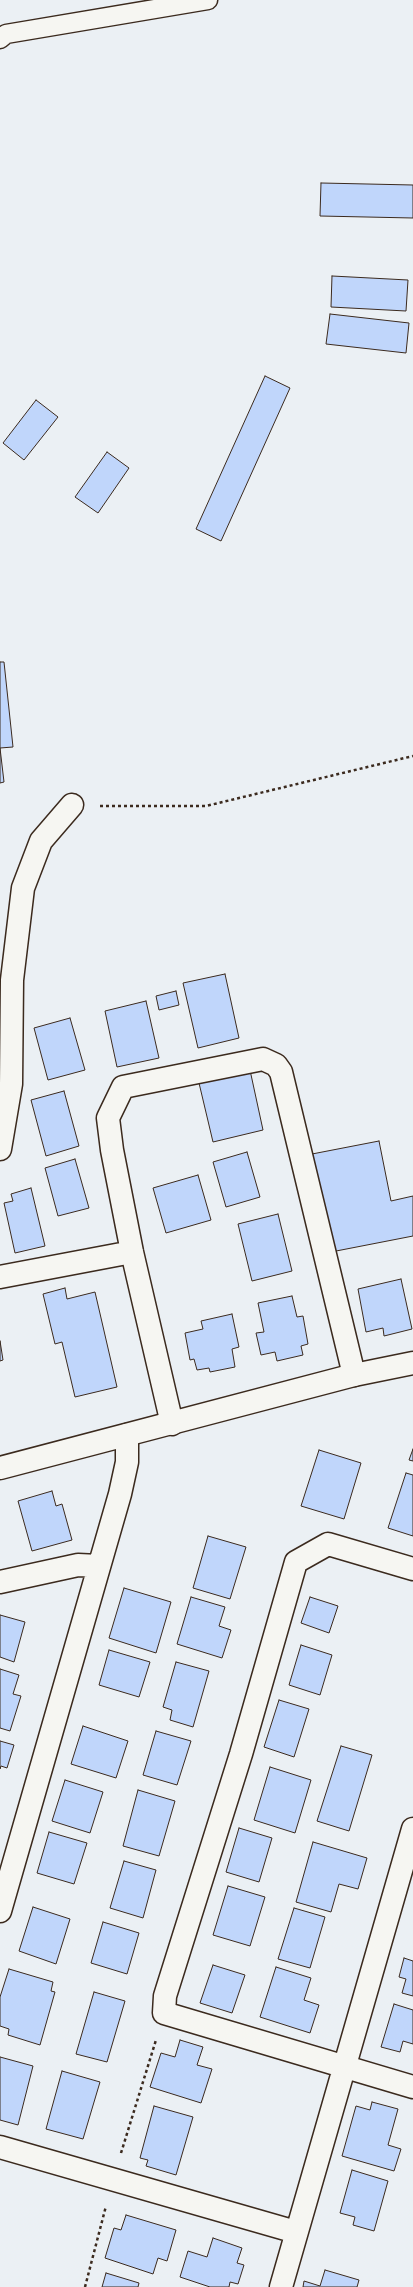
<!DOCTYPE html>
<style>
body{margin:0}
canvas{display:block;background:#ebf0f4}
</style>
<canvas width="413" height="2287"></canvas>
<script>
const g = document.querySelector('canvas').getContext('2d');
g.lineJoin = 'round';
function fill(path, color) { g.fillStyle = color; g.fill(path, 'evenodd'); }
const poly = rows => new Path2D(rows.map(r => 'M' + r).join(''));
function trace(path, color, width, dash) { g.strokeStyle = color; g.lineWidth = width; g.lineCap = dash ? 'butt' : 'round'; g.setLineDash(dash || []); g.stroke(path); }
const building = poly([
 [321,183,413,185,413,218,320,216,321,183],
 [332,276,408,280,406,311,331,307,332,276],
 [330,314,409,323,406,353,326,344,330,314],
 [265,376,290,388,221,541,196,529,265,376],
 [36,400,58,417,24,460,3,443,36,400],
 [107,452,129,468,98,513,75,497,107,452],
 [0,662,4,662,13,747,0,748,4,782,0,783,0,662],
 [225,974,239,1038,198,1048,183,983,225,974],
 [176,991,179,1005,159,1010,156,996,176,991],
 [146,1001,159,1058,117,1067,105,1011,146,1001],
 [70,1018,85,1070,48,1080,34,1028,70,1018],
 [250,1070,263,1130,213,1142,199,1083,250,1070],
 [64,1091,79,1146,46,1156,31,1100,64,1091],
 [379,1141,391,1201,413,1196,413,1236,331,1252,312,1154,379,1141],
 [247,1152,260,1197,226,1207,213,1162,247,1152],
 [75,1159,89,1208,58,1216,45,1168,75,1159],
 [198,1175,211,1220,166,1233,153,1188,198,1175],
 [31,1188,45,1246,15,1253,4,1203,13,1201,11,1194,31,1188],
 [278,1214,292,1271,252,1281,238,1224,278,1214],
 [401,1279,412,1329,384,1336,383,1328,366,1332,358,1289,401,1279],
 [65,1288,67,1299,95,1292,117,1387,75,1397,62,1342,55,1344,43,1294,65,1288],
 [292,1296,297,1317,303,1316,308,1344,301,1346,303,1355,277,1361,275,1352,261,1355,256,1333,264,1332,258,1303,292,1296],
 [232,1314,239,1347,232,1349,235,1367,210,1372,209,1368,197,1370,194,1359,190,1360,185,1333,203,1329,201,1321,232,1314],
 [0,1341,3,1360,0,1361,0,1341],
 [413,1449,413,1461,409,1460,413,1449],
 [319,1450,361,1463,344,1519,301,1506,319,1450],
 [406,1473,413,1475,413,1536,388,1528,406,1473],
 [52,1491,56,1506,62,1504,72,1540,32,1551,18,1501,52,1491],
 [208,1536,246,1547,230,1599,193,1588,208,1536],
 [124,1588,171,1602,156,1653,109,1638,124,1588],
 [191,1597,225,1607,219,1626,231,1630,222,1658,177,1644,191,1597],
 [310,1597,338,1606,329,1633,301,1623,310,1597],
 [0,1615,25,1622,14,1662,0,1657,0,1615],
 [301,1645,332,1655,320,1695,289,1685,301,1645],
 [109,1650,150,1662,139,1697,99,1685,109,1650],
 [176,1662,209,1671,193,1727,170,1720,172,1710,163,1707,176,1662],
 [0,1669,19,1675,13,1694,21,1696,10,1731,0,1728,0,1669],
 [279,1700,309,1709,294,1757,264,1747,279,1700],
 [83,1726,128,1741,116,1778,71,1764,83,1726],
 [156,1731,191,1741,177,1785,143,1775,156,1731],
 [0,1741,14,1745,7,1768,1,1766,0,1769,0,1741],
 [341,1746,372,1755,349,1831,317,1821,341,1746],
 [270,1767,311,1780,295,1833,254,1820,270,1767],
 [65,1780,103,1792,90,1833,52,1821,65,1780],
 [138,1790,175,1801,159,1856,123,1846,138,1790],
 [239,1828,272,1838,259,1882,226,1872,239,1828],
 [49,1832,87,1843,74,1884,37,1873,49,1832],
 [313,1842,367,1858,358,1889,339,1884,331,1912,296,1902,313,1842],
 [124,1861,156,1870,143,1918,110,1908,124,1861],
 [228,1886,265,1897,250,1946,213,1935,228,1886],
 [33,1907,70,1919,56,1964,19,1951,33,1907],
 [294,1908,325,1917,310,1968,278,1959,294,1908],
 [103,1922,139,1933,127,1974,91,1963,103,1922],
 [404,1958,413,1961,413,1996,402,1993,406,1979,399,1977,404,1958],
 [213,1965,245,1975,232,2013,200,2003,213,1965],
 [276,1967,311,1978,304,2000,319,2005,310,2033,260,2017,276,1967],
 [9,1969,53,1982,51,1991,55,1992,40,2045,8,2035,9,2029,0,2026,0,1997,9,1969],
 [94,1992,125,2001,107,2062,76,2054,94,1992],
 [394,2004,413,2010,413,2044,403,2041,400,2052,381,2047,394,2004],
 [180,2040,203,2047,197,2065,212,2069,201,2103,150,2087,161,2053,175,2057,180,2040],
 [0,2057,33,2066,18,2125,0,2120,0,2057],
 [62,2071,100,2082,83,2139,46,2129,62,2071],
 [372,2102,398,2109,388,2145,401,2149,394,2171,342,2156,356,2106,370,2110,372,2102],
 [154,2106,193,2117,176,2175,146,2166,148,2160,140,2158,154,2106],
 [352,2170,388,2181,374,2231,353,2225,355,2217,340,2213,352,2170],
 [126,2215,176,2230,167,2261,158,2258,153,2274,105,2258,114,2228,121,2230,126,2215],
 [213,2238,242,2248,237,2263,244,2265,238,2284,230,2282,229,2287,210,2287,180,2277,188,2251,207,2257,213,2238],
 [325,2270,359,2280,357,2287,303,2287,304,2281,320,2286,325,2270],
 [106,2273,139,2283,138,2287,102,2287,106,2273]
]);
fill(building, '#c0d6fb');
trace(building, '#3b2a1e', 1);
const lane = poly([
 [0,39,6,34,208,0]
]);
const street = poly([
 [0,1149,11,1084,12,980,23,888,41,841,72,805],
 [0,1277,132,1252],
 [172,1424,132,1252,112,1150,108,1118,123,1087,263,1059,276,1065,281,1072,354,1375],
 [413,1569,328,1544,296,1562,241,1754,165,1996,164,2013,413,2087],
 [0,1582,78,1565,99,1566],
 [0,1911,120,1494,127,1462,127,1435],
 [0,2147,296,2232],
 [281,2287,413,1829]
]);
const secondary = poly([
 [0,1468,354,1375,413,1363]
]);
trace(lane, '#3b2a1e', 21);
trace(street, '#3b2a1e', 25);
trace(secondary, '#3b2a1e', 25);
trace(poly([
 [100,806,206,806,413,756],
 [121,2153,156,2040],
 [85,2287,106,2206]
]), '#3b2a1e', 2.5, [3, 3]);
trace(lane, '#f6f6f2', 18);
trace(street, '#f6f6f2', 22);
trace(secondary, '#f6f6f2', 22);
</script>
